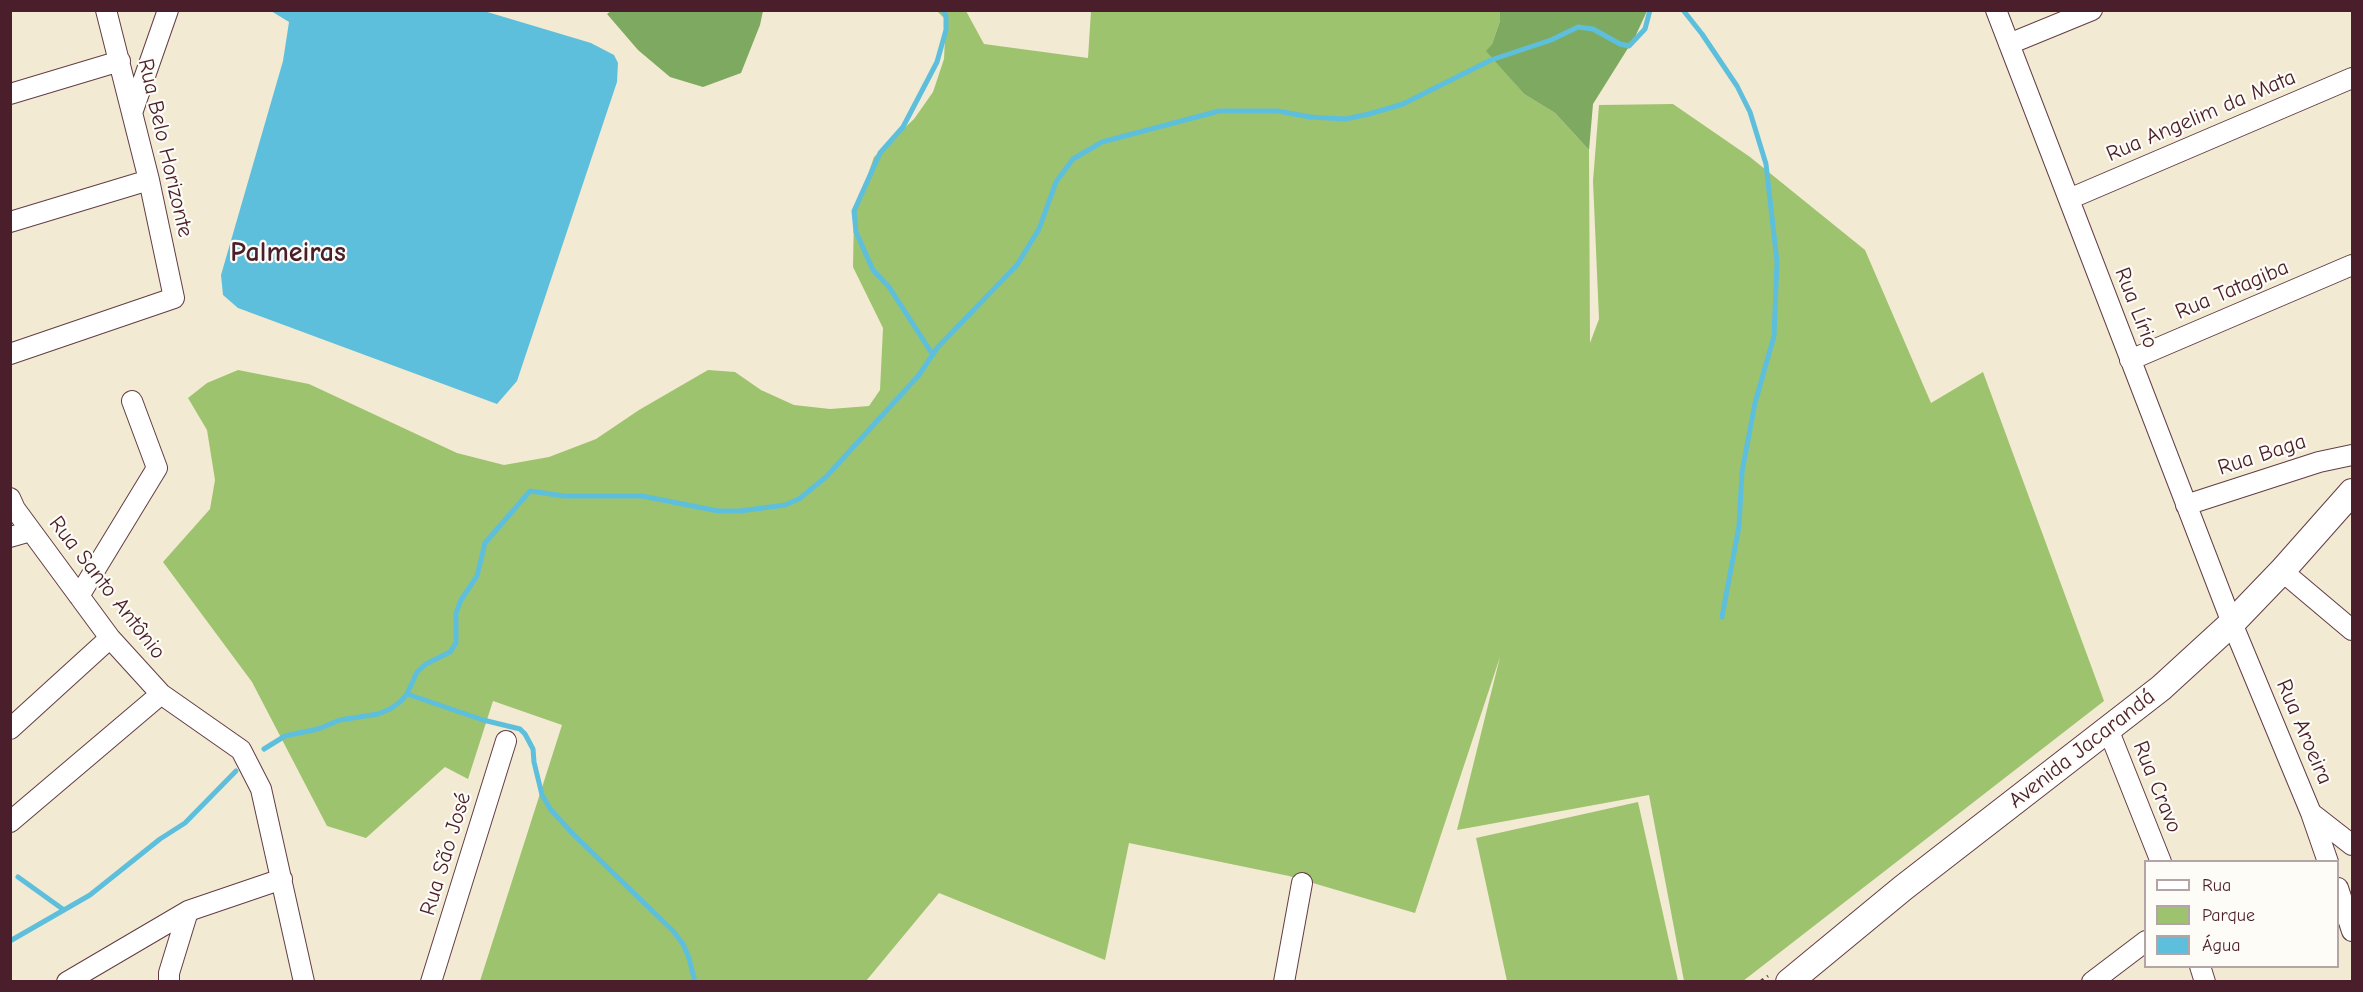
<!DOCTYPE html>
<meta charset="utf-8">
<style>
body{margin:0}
#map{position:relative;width:2363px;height:992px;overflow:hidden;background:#f3ead3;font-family:"Comic Neue",sans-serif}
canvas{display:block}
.frame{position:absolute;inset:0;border:12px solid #4a1f2b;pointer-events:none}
.legend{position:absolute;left:2144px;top:860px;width:195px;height:108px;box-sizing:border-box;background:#fdfcf7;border:2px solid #b5a4a5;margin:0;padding:8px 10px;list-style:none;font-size:18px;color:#4a1f2b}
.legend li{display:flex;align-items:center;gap:12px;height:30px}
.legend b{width:30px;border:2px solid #b5a4a5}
</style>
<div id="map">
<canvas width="2363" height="992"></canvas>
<div class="frame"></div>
<ul class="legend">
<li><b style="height:8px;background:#fff"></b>Rua</li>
<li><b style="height:16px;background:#9ec36e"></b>Parque</li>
<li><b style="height:16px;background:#5ebfdc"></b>Água</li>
</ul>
</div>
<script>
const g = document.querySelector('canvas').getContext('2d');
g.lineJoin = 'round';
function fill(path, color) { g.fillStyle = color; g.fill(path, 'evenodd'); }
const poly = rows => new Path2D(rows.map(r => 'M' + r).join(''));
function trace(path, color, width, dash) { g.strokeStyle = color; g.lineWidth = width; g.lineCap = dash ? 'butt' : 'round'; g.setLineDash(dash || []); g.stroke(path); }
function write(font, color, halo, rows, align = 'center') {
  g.font = font + ' "Comic Neue",sans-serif'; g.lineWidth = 4.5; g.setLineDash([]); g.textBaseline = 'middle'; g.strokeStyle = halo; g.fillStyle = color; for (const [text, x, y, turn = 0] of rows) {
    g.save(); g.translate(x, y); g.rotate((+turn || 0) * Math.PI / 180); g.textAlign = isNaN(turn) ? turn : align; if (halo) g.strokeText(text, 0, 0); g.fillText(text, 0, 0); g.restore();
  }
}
fill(poly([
 [937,11,966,11,984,44,1088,58,1091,11,1500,11,1500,21,1492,44,1487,51,1524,94,1555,113,1589,150,1590,343,1599,319,1593,181,1599,105,1673,104,1750,157,1865,250,1931,403,1983,372,2104,701,1743,981,1684,981,1649,795,1457,830,1500,657,1415,913,1289,876,1129,843,1105,960,939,893,866,981,480,981,562,725,493,701,468,779,445,767,366,838,327,826,252,682,163,562,210,509,215,480,207,430,188,398,207,383,238,370,309,384,457,453,504,465,549,457,596,439,639,410,708,370,735,372,761,390,794,405,830,409,869,406,880,390,883,328,853,267,854,215,874,157,914,119,933,92,944,59,946,20],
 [1638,802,1678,981,1507,981,1476,838]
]), '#9ec36e');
fill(poly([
 [611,11,763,10,763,11,760,25,741,73,703,87,670,77,638,50,607,14],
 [1500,11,1647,11,1635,37,1593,104,1589,150,1555,113,1524,94,1486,51,1492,44,1500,21]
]), '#7ea961');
fill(poly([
 [271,11,484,11,591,43,614,55,618,63,617,82,517,381,497,404,238,308,223,295,221,275,283,61,289,22]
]), '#5ebfdc');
trace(poly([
 [1683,10,1702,34,1737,86,1750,112,1766,164,1777,262,1774,336,1755,403,1742,472,1739,526,1722,617],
 [933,355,889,287,873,270,856,232,854,211,880,153,903,127,937,62,946,30,946,16,943,10],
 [407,694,483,720,520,729,525,734,533,749,534,762,542,795,551,810,574,835,673,931,683,944,689,958,695,982],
 [264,749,285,736,318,729,340,720,378,714,390,709,400,702,407,694,417,672,426,664,450,652,456,643,456,613,461,600,477,576,485,543,530,491,564,496,642,496,718,511,740,511,785,505,799,499,826,477,919,375,937,348,1017,265,1039,229,1056,182,1073,159,1102,142,1219,111,1278,111,1310,117,1345,119,1369,114,1403,104,1491,60,1551,40,1578,27,1593,29,1620,44,1629,46,1645,29,1650,10],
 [18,877,64,910],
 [10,941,90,895,160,839,185,823,236,771]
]), '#5ebfdc', 5);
const minor = poly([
 [1996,10,2232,623,2311,813,2328,862],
 [2009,44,2092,10],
 [10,94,120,61],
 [132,113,168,10],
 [2069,199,2352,78],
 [10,222,149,180],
 [10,354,174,298,149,180,106,10],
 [2130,360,2352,265],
 [10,498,15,509,110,638,161,694,241,750,261,789,304,982],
 [2186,505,2319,462,2352,455],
 [10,537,31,531],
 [2282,571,2352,630],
 [79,596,157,468,132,401],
 [10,729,110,638],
 [2108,729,2161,862],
 [2311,813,2352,845],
 [10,822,161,694],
 [2338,888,2352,931],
 [2200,966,2205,982],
 [67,982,188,911,282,879],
 [169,982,169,973,188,911],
 [431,982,506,741],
 [1284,982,1302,883],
 [2092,982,2146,941]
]);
const major = poly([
 [1789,982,1903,888,2161,688,2232,623,2282,571,2352,492]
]);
trace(minor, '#633d44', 22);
trace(major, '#633d44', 28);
trace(poly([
 [1760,982,1768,976]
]), '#633d44', 3, [4.5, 4.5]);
trace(minor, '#fff', 20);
trace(major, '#fff', 26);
write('22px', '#4a1f2b', '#fdfcf7', [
 ["Rua Angelim da Mata",2201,116,-23],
 ["Rua Belo Horizonte",165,148,77],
 ["Rua Tatagiba",2232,290,-23],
 ["Rua Lírio",2136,308,69],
 ["Rua Baga",2262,455,-18],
 ["Rua Santo Antônio",107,588,52],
 ["Rua Aroeira",2304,732,67],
 ["Avenida Jacarandá",2082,749,-38],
 ["Rua Cravo",2157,787,68],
 ["Rua São José",446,854,-73]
]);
write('bold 28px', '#4a1f2b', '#fdfcf7', [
 ["Palmeiras",288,253]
]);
</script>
